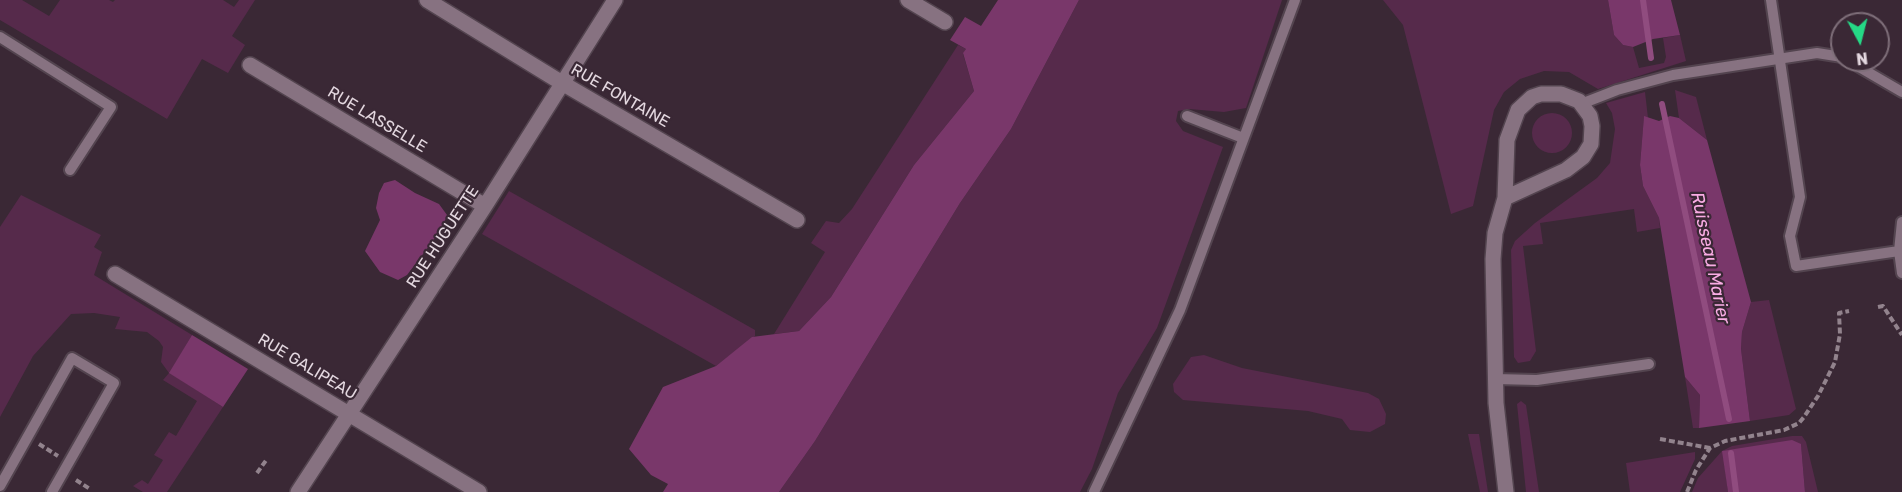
<!DOCTYPE html>
<style>
body{margin:0}
#map{position:relative;width:1902px;height:492px;overflow:hidden;background:#3a2835;font-family:Rubik,sans-serif}
canvas{display:block}
.north{position:absolute;left:1830px;top:12px;width:60px;height:60px;box-sizing:border-box;background:#3a2835;border:2px solid #7e6e79;border-radius:50%;rotate:173deg;font-size:16px;font-weight:700;line-height:24px;text-align:center;color:#e4d8e0}
.north::after{content:'';display:block;margin:auto;width:21px;height:27px;background:#25d886;clip-path:polygon(50% 0,100% 100%,50% 72%,0 100%)}
</style>
<div id="map">
<canvas width="1902" height="492"></canvas>
<div class="north">N</div>
</div>
<script>
const g = document.querySelector('canvas').getContext('2d');
g.lineJoin = 'round';
function fill(path, color) { g.fillStyle = color; g.fill(path, 'evenodd'); }
const poly = rows => new Path2D(rows.map(r => 'M' + r).join(''));
function trace(path, color, width, dash) { g.strokeStyle = color; g.lineWidth = width; g.lineCap = dash ? 'butt' : 'round'; g.setLineDash(dash || []); g.stroke(path); }
function write(font, color, halo, rows, align = 'center') {
  g.font = font + ' Rubik,sans-serif'; g.lineWidth = 4.5; g.setLineDash([]); g.textBaseline = 'middle'; g.strokeStyle = halo; g.fillStyle = color; for (const [text, x, y, turn = 0] of rows) {
    g.save(); g.translate(x, y); g.rotate((+turn || 0) * Math.PI / 180); g.textAlign = isNaN(turn) ? turn : align; if (halo) g.strokeText(text, 0, 0); g.fillText(text, 0, 0); g.restore();
  }
}
fill(poly([
 [0,0,22,0,49,16,60,0,109,0,113,2,115,0,223,0,234,7,239,0,255,0,232,36,245,45,228,73,202,59,167,119,0,20],
 [1079,0,1282,0,1246,108,1224,112,1189,109,1178,111,1176,121,1183,131,1223,147,1157,328,1118,393,1092,469,1080,492,779,492,815,441,960,203,1011,129],
 [1383,0,1608,0,1614,35,1623,45,1633,47,1639,68,1664,63,1666,57,1663,38,1680,35,1686,61,1598,89,1569,72,1544,71,1520,79,1504,92,1494,110,1473,206,1451,214,1403,25],
 [958,45,966,49,963,54,974,91,914,165,831,297,799,331,774,334,825,252,811,243,826,221,839,223,852,209],
 [1675,90,1696,97,1707,140,1679,118],
 [1645,92,1648,118,1644,117,1640,165,1643,186,1659,218,1660,228,1637,232,1634,209,1540,223,1543,244,1523,246,1536,351,1530,361,1518,363,1514,357,1511,250,1515,241,1535,223,1597,178,1610,163,1615,129,1612,113,1606,103],
 '1532 133a20 20 0 1 1 40 0a20 20 0 1 1-40 0Z',
 [509,191,755,330,755,336,716,366,482,234],
 [21,195,101,235,94,247,102,252,94,275,192,335,170,373,223,407,167,492,143,492,133,486,142,480,148,484,163,460,154,455,169,432,176,436,197,401,163,380,169,373,161,362,163,347,159,341,147,332,115,329,120,317,94,313,71,314,33,356,0,417,0,227],
 [1769,300,1796,409,1789,415,1750,421,1741,349,1742,332,1751,302],
 [1204,355,1242,368,1368,393,1379,399,1386,414,1385,424,1370,432,1350,430,1342,419,1308,411,1183,400,1174,392,1173,384,1191,357],
 [1685,377,1700,395,1699,428,1693,428],
 [1521,401,1526,405,1539,492,1526,492,1517,404],
 [1468,434,1479,434,1488,492,1480,492],
 [1792,436,1802,436,1806,442,1818,492,1805,492,1801,444,1723,451,1728,492,1692,492,1698,478,1722,451,1732,446],
 [1695,452,1695,459,1680,492,1630,492,1626,463]
]), '#562a4b');
fill(poly([
 [998,0,1079,0,1011,129,960,203,815,441,779,492,663,492,668,484,651,475,629,449,663,387,716,366,752,337,799,331,831,297,914,165,974,91,963,53,966,49,950,40,965,17,981,26],
 [1608,0,1671,0,1680,35,1653,39,1633,47,1623,45,1614,35],
 [1644,116,1659,121,1670,116,1679,118,1707,140,1751,302,1742,332,1741,349,1750,421,1699,428,1700,395,1685,377,1659,218,1643,186,1640,165],
 [395,180,415,193,439,204,447,215,442,229,407,275,398,280,380,272,365,251,380,220,376,208,379,193,384,183],
 [192,335,248,369,223,407,169,373],
 [1792,440,1801,444,1805,492,1728,492,1722,451]
]), '#79376a');
trace(poly([
 [1643,0,1651,58],
 [1662,104,1729,419],
 [1731,453,1736,492]
]), '#904c7f', 6);
const service = poly([
 [1771,0,1800,197,1790,236,1796,266,1899,251],
 [0,37,111,107,70,170],
 [1847,60,1902,92],
 [1581,104,1617,90,1673,75,1817,53,1842,57],
 [1187,116,1243,138],
 [1902,222,1899,251,1902,273],
 [1495,379,1537,380,1649,364],
 [0,486,72,358,114,383,52,492],
 [1094,492,1180,310,1295,0]
]);
const minor = poly([
 [427,0,562,83,797,220],
 [908,0,945,22],
 [250,65,485,206],
 [1505,198,1566,170,1583,157,1591,144,1592,126,1590,116,1579,101,1561,94,1541,94,1532,97,1518,110,1507,140,1505,198,1495,233,1493,259,1496,403,1506,492],
 [115,274,479,492],
 [298,492,485,206,615,0]
]);
trace(service, '#53444f', 14);
trace(minor, '#53444f', 18);
trace(poly([
 [1878,307,1883,306,1902,335],
 [1660,439,1710,448],
 [39,444,58,456],
 [257,473,267,459],
 [76,480,90,489],
 [1687,492,1696,470,1710,448,1725,441,1784,430,1799,423,1804,417,1818,396,1835,362,1840,334,1839,313,1849,311]
]), '#92838d', 4, [6, 3]);
trace(service, '#877281', 10);
trace(minor, '#877281', 15);
write('16px', '#e4d8e0', '#3a2835', [
 ["RUE FONTAINE",620,96,30],
 ["RUE LASSELLE",377,120,31],
 ["RUE HUGUETTE",443,237,-57],
 ["RUE GALIPEAU",307,367,31]
]);
write('italic 18px', '#f9ace4', '#3a2835', [
 ["Ruisseau Marier",1710,258,78]
]);
</script>
